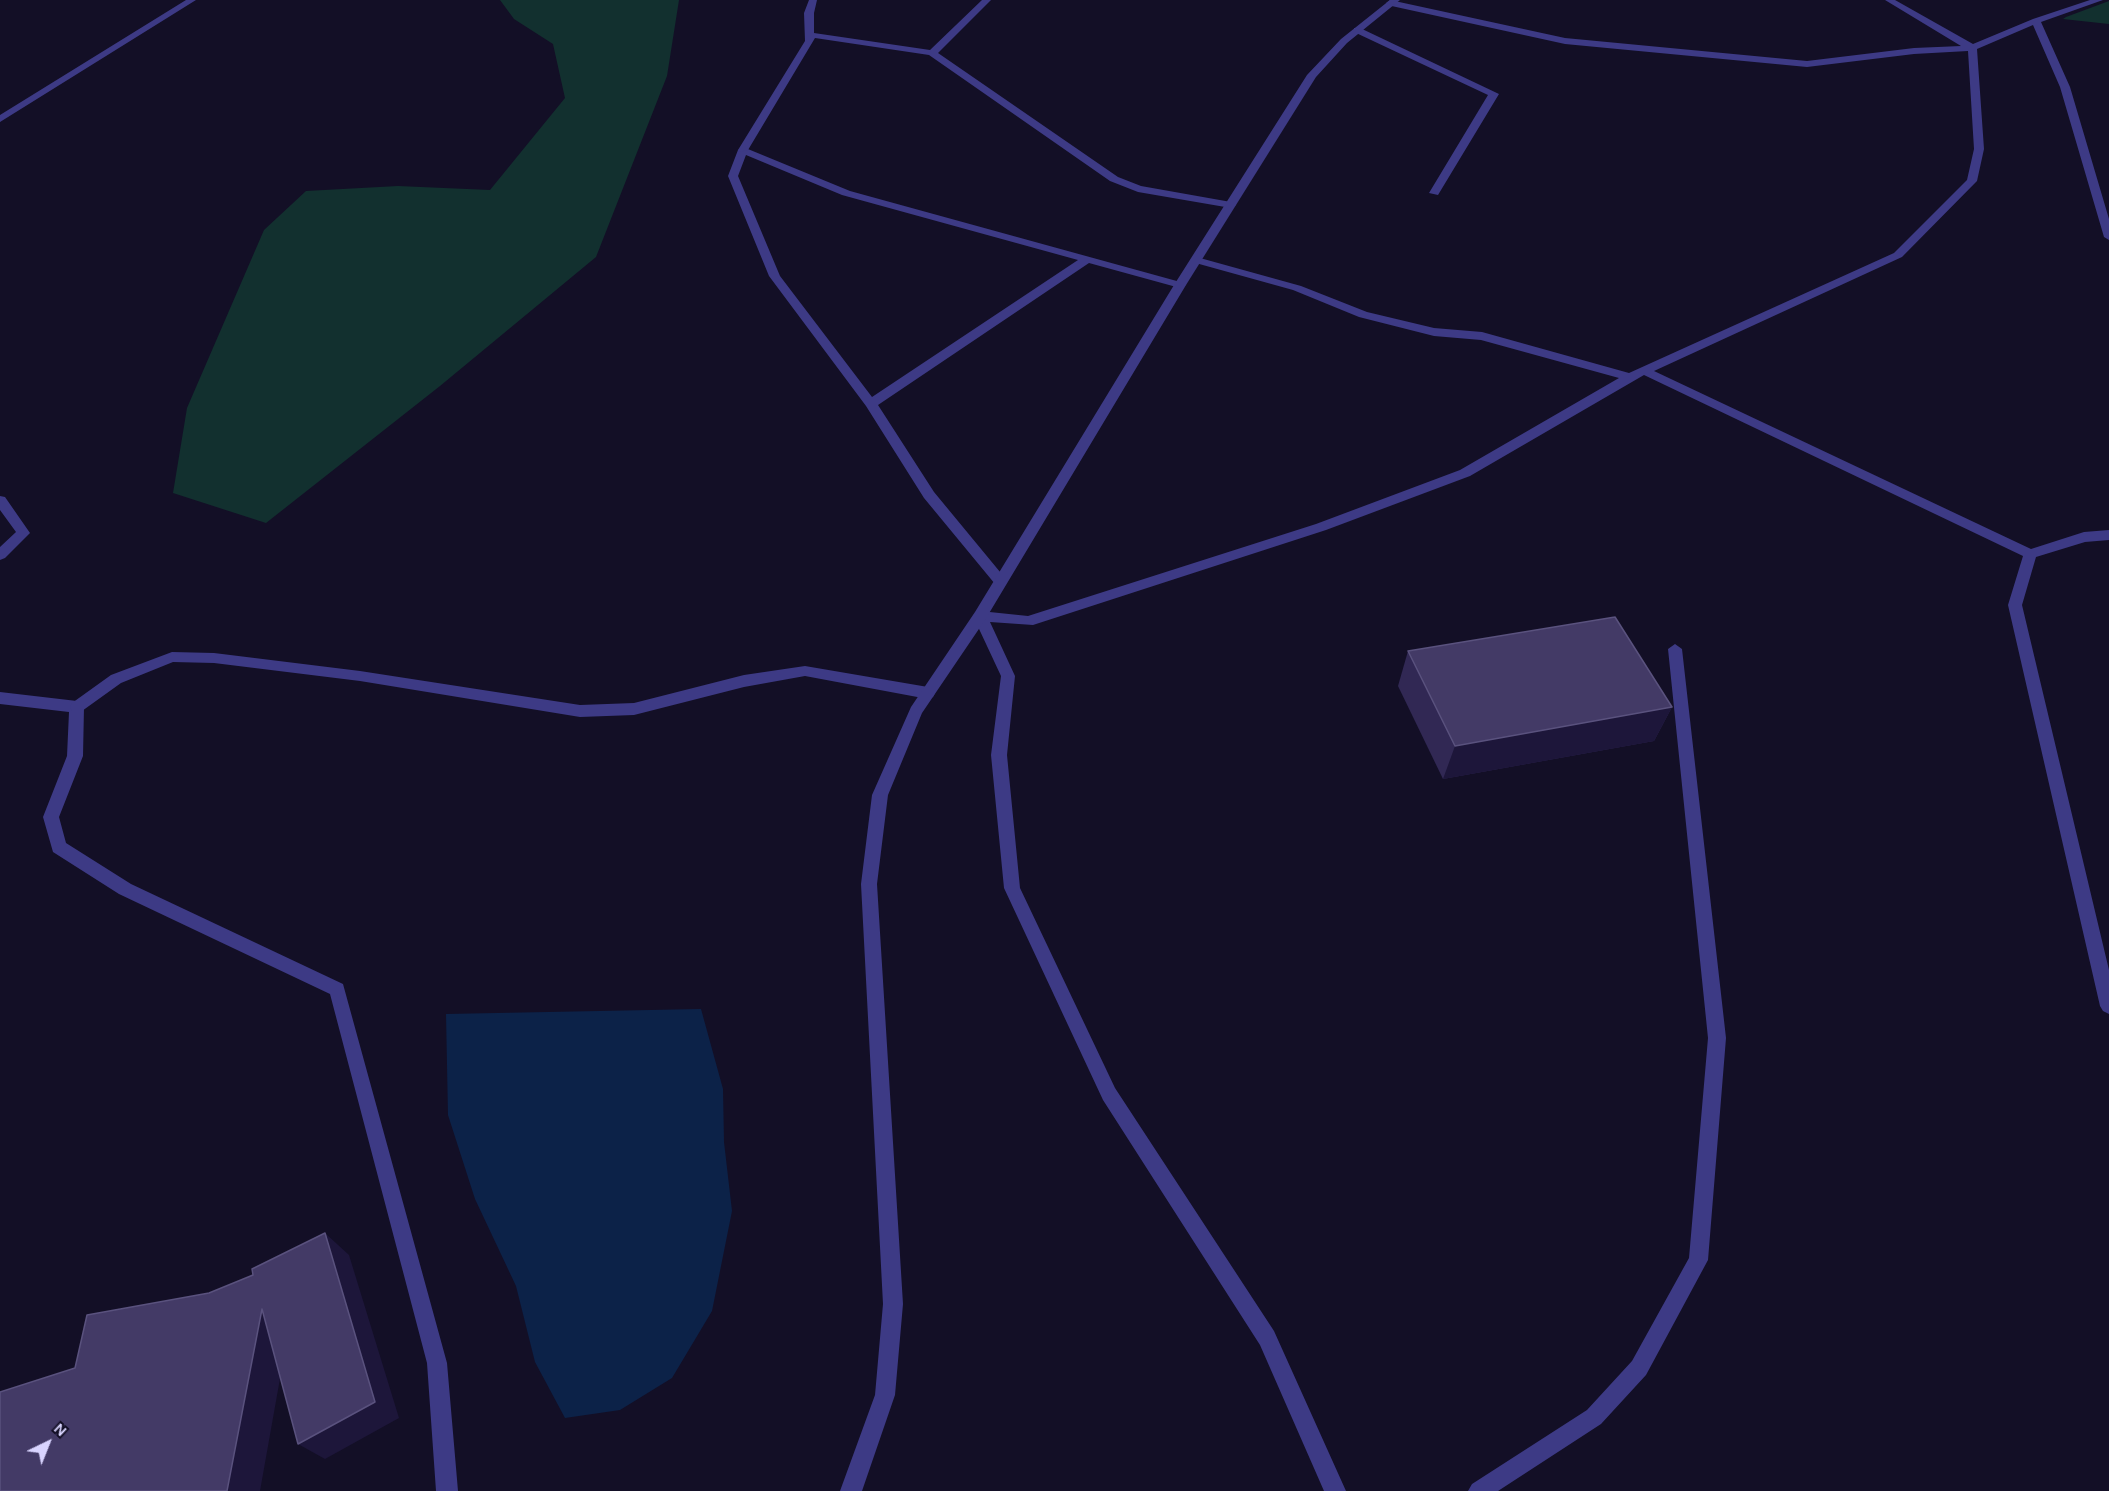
<!DOCTYPE html>
<style>
body{margin:0}
#map{position:relative;width:2109px;height:1491px;overflow:hidden;background:#130f26;font-family:Karla,sans-serif}
canvas{display:block}
.north{position:absolute;left:18px;top:1413px;width:60px;height:60px;-webkit-text-stroke:4px #130f26;paint-order:stroke;rotate:43deg;font-size:16px;font-weight:700;line-height:24px;text-align:center;color:#d9d4ff}
.north::after{content:'';display:block;margin:auto;width:21px;height:27px;background:#d9d4ff;clip-path:polygon(50% 0,100% 100%,50% 72%,0 100%)}
</style>
<div id="map">
<canvas width="2109" height="1491"></canvas>
<div class="north">N</div>
</div>
<script>
const g = document.querySelector('canvas').getContext('2d');
g.lineJoin = 'round';
function fill(path, color) { g.fillStyle = color; g.fill(path, 'evenodd'); }
const poly = rows => new Path2D(rows.map(r => 'M' + r).join(''));
function trace(path, color, width, dash) { g.strokeStyle = color; g.lineWidth = width; g.lineCap = dash ? 'butt' : 'round'; g.setLineDash(dash || []); g.stroke(path); }
fill(poly([
 [500,0,679,0,667,76,596,257,440,386,266,523,173,493,187,408,264,230,306,191,398,186,490,190,565,98,553,44,514,19],
 [2109,1,2109,24,2063,19,2066,17]
]), '#12302f');
fill(poly([
 [701,1009,723,1089,724,1142,732,1211,712,1311,672,1378,620,1410,565,1418,535,1362,516,1286,475,1199,448,1115,446,1014]
]), '#0c2248');
fill(poly([
 [743,147,850,191,1184,283,1186,285,1180,288,1089,263,878,405,934,492,1005,578,1007,581,1005,584,995,584,924,498,866,406,769,276,728,176,738,150,743,147],
 [746,155,842,195,1078,260,872,397,780,276,738,176,746,155],
 [0,496,5,497,30,533,5,558,0,560,0,547,16,532,0,510,0,496],
 [0,692,77,701,82,703,84,707,83,756,59,817,66,843,131,884,343,984,447,1363,458,1491,436,1491,427,1363,330,994,119,894,53,852,43,817,67,756,69,712,0,704,0,692]
]), '#3d3a85');
fill(poly([
 [186,0,196,0,0,122,0,115,186,0],
 [809,0,817,0,814,13,814,33,930,50,982,0,991,0,938,53,1118,177,1141,186,1231,202,1236,205,1231,208,1138,192,1110,181,929,55,815,38,748,150,739,152,738,150,805,41,804,13,809,0],
 [1390,0,1565,38,1807,61,1914,48,1961,46,1885,0,1895,0,1973,44,2033,19,2090,0,2103,0,2041,22,2070,87,2109,219,2109,240,2104,237,2060,87,2033,25,1977,49,1984,149,1977,181,1902,257,1654,371,2031,549,2084,532,2109,530,2109,540,2085,542,2036,557,2022,605,2109,970,2109,1014,2103,1011,2100,1006,2008,605,2023,556,1644,375,1470,476,1326,530,1033,625,990,622,1015,676,1007,755,1020,888,1115,1088,1274,1331,1346,1491,1324,1491,1260,1345,1103,1100,1004,888,991,755,1001,676,973,616,980,611,1028,616,1316,524,1460,470,1619,378,1481,340,1434,336,1359,317,1293,290,1192,262,1192,258,1200,258,1301,286,1367,312,1434,328,1482,332,1629,373,1894,253,1967,180,1974,149,1968,51,1914,54,1807,67,1565,44,1387,5,1386,3,1390,0],
 [1354,28,1360,28,1499,94,1438,195,1429,193,1488,95,1354,32,1354,28],
 [1675,644,1682,649,1726,1038,1708,1260,1646,1375,1601,1424,1498,1491,1468,1491,1472,1484,1587,1410,1632,1361,1689,1258,1708,1038,1668,649,1675,644],
 [172,652,214,653,360,671,580,705,634,703,744,675,805,666,928,687,933,689,935,693,933,697,928,699,805,676,744,687,634,715,580,717,360,681,214,663,173,662,121,683,82,711,72,711,70,707,72,703,111,675,172,652]
]), '#3d3a85');
fill(poly([
 [1390,0,1400,0,1347,43,1316,77,1186,285,985,620,922,713,888,795,877,884,903,1304,895,1395,862,1491,840,1491,875,1395,883,1304,861,884,872,795,911,707,975,612,1174,285,1307,75,1341,39,1390,0]
]), '#3d3a85');
fill(poly([
 [1408,651,1672,707,1654,741,1443,779,1398,686]
]), '#312854');
fill(poly([
 [1672,707,1654,741,1443,779,1455,746],
 [325,1233,349,1255,399,1418,325,1459,298,1444],
 [262,1309,289,1328,260,1491,227,1491]
]), '#1d163a');
const building = poly([
 [1615,617,1672,707,1455,746,1408,651,1615,617],
 [325,1233,375,1402,298,1444,262,1309,227,1491,0,1491,0,1392,75,1368,87,1315,209,1293,253,1275,252,1269,325,1233]
]);
fill(building, '#433a66');
trace(building, '#5a527e', 1.5);
</script>
